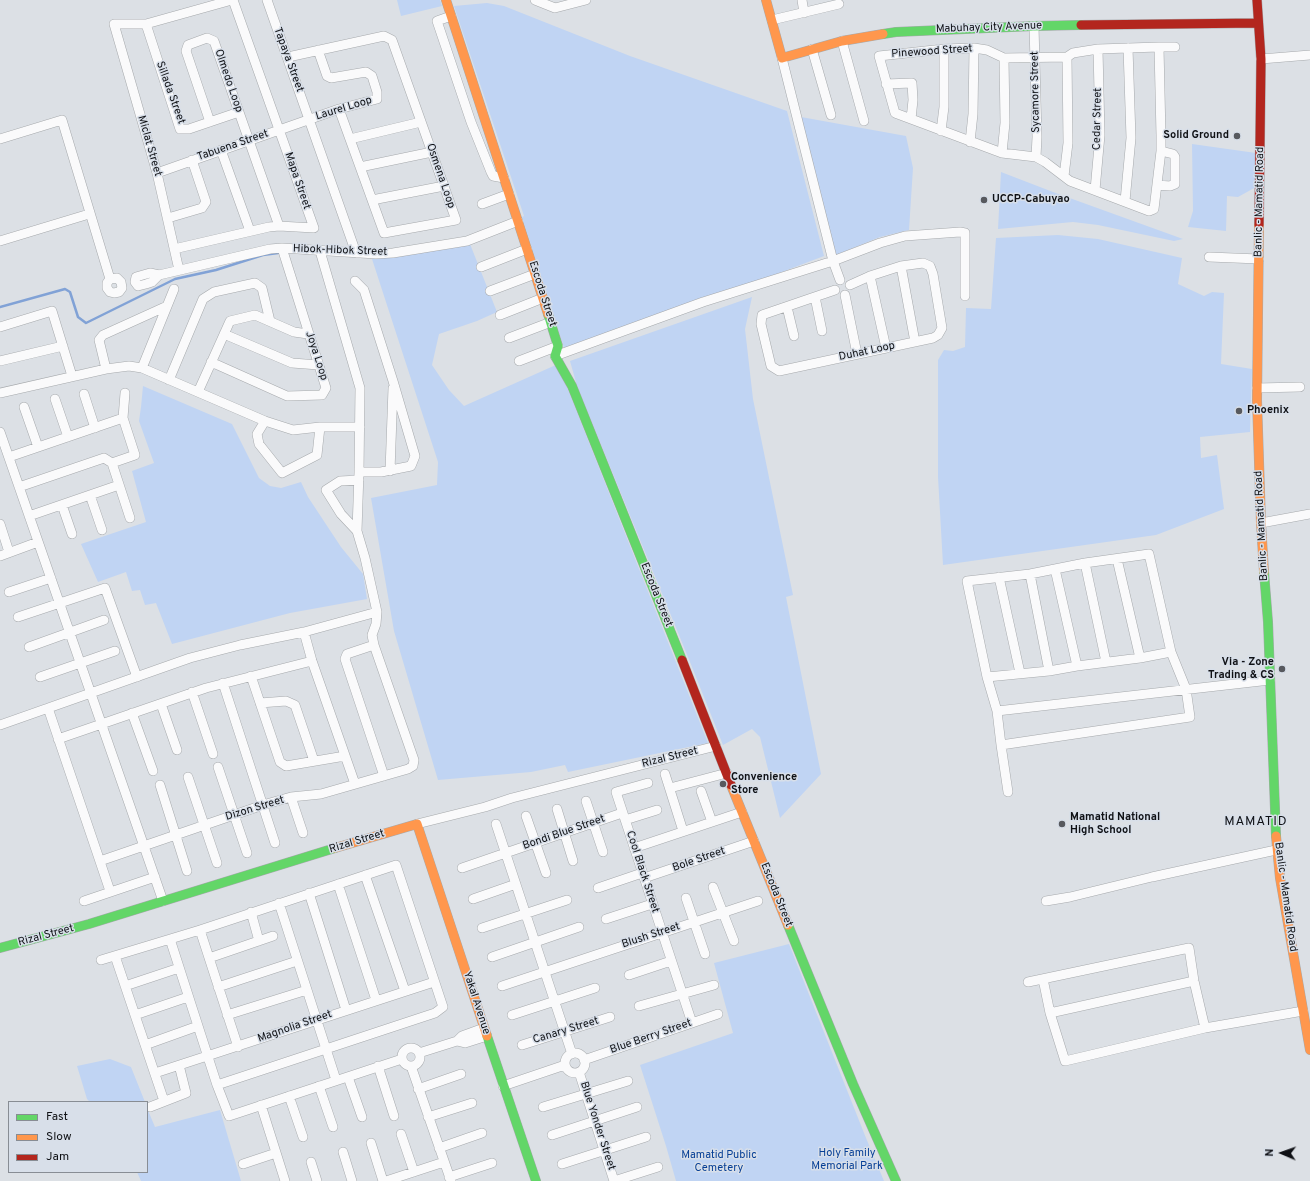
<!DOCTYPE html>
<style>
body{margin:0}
#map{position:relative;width:1310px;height:1181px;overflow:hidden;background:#dce0e5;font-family:Overpass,sans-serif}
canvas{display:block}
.legend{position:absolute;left:8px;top:1101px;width:140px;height:72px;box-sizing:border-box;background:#d8dfe9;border:1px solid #888d94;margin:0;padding:5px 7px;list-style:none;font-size:12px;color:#0f1115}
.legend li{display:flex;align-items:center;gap:8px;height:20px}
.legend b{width:20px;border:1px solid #888d94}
.north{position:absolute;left:1262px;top:1133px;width:40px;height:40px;-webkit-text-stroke:3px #d8dfe9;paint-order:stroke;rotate:272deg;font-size:11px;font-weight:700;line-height:16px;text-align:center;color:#0f1115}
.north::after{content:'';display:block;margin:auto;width:14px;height:18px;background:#0f1115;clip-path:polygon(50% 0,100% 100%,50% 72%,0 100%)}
</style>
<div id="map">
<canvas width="1310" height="1181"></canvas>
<ul class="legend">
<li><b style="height:5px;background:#63d668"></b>Fast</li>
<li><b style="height:5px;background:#ff974d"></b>Slow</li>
<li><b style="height:5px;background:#b3261e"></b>Jam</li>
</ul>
<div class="north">N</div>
</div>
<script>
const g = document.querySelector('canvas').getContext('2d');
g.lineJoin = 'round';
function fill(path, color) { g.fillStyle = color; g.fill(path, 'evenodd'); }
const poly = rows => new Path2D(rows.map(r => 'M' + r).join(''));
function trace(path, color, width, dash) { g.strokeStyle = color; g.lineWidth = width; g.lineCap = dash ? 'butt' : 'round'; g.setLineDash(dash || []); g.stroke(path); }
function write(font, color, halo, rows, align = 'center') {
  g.font = font + ' Overpass,sans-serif'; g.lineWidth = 3; g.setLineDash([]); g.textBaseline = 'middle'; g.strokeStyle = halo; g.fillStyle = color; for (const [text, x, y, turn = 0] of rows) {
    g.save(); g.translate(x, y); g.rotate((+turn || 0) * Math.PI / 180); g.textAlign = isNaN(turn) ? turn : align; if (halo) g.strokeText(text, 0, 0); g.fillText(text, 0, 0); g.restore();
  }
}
fill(poly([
 [397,0,440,0,442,6,401,16],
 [487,3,504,6,630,56,787,111,824,256,566,354,522,217,524,216,454,6],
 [801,117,906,136,913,168,909,230,880,237,836,255],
 [1192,144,1256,153,1256,187,1238,197,1227,196,1226,231,1188,227,1193,211],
 [1001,172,1053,192,1183,239,1174,241,1098,225,1073,222,998,229],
 [1058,235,1098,239,1182,258,1178,284,1204,296,1212,292,1224,293,1221,364,1252,369,1250,432,1200,437,1201,458,1217,455,1224,509,1156,535,943,565,938,477,938,360,944,350,953,351,965,347,966,308,991,309,996,238],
 [470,244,497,312,477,321,439,334,432,365,449,390,464,406,558,364,708,743,568,772,565,765,531,772,438,780,394,631,371,498,437,485,438,462,372,259,465,246],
 [752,297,745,329,753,399,793,595,786,597,821,774,780,818,760,737,752,729,723,745,690,662,577,386,570,361],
 [143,386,232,424,259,478,270,486,281,488,301,482,308,497,341,547,363,574,367,599,290,613,172,644,156,603,145,605,140,590,132,591,126,572,98,582,81,544,146,522,132,471,154,463,139,421,141,407],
 [789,944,866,1138,884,1181,676,1181,666,1146,640,1065,733,1033,714,963],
 [110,1059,131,1067,145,1102,90,1102,87,1099,77,1066],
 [147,1108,155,1127,220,1110,241,1181,141,1181,137,1172,147,1172]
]), '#c0d4f3');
trace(poly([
 [0,307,65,289,70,292,78,317,86,323,175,279,216,270,263,255,278,253]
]), '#81a2d6', 2.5);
const street = poly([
 [267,0,356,253],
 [535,0,555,8,586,0],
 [802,0,804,13],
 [451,16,437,21,471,122,491,172,493,176,504,178],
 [772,20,839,4],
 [146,24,180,129,189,129,239,112],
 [1034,26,1037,137,1036,157],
 [842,41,864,121],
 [1159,47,1161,136,1161,151,1154,209,1149,211,1070,181,1045,162,1036,157,1002,153,895,113,879,56,944,49,974,48,987,50,1004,58,1067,57,1073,53,1098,49,1159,47,1175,47],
 [812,49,831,115],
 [288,57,384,36,392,40,456,220,384,233,339,109],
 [782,58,833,261,840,280],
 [1261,59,1310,55],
 [886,84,912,83,913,100,911,119],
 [210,122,186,51,188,45,207,38,214,41,279,226],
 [941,131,944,107,944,49],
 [0,139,62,120,110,279,107,283,107,288,110,292,114,293,119,292,122,288,121,282,117,278,110,279],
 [350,139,421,122],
 [970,142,973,114,974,48],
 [221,150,250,231],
 [1002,153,1005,123,1004,58],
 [360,167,432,152],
 [157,173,339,109,377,99,377,92,372,76,366,72,331,78,327,76,318,50],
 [1064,176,1068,143,1067,57],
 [1157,185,1170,186,1175,184,1175,157,1173,154,1161,151],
 [1095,190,1100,135,1098,49],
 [372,200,444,186],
 [1125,201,1131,138,1128,48],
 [482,204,509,194],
 [168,218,202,208,206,202,192,160],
 [0,241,89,214],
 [174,249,269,227,279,226,314,228,233,0],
 [320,251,360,388,359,472,357,531],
 [1209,257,1259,259],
 [901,266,915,342],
 [481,267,527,249],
 [179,270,157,173,114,24,146,24,232,0],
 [870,276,886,348],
 [355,281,364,290,393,381,415,456,411,466,381,472,359,472],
 [135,282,136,277,150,273,159,275,270,249,282,248,376,254,393,253,467,241,518,221],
 [135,282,138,286,146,284,152,282,159,275],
 [835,290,762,315,761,324,771,366,779,371,933,338,938,335,942,328,933,274,930,266,923,263,901,266,870,276,850,285],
 [490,291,535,274],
 [845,295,857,354],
 [815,297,822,331],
 [787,307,794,336],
 [500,315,543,298],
 [0,327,52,311,72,376],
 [224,334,292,363,319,365],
 [509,338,551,322],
 [555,356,703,302,833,261,880,243,905,236,960,232,965,233,965,296],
 [0,361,63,346],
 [519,361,558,346],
 [211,362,287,396,322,395,326,388,282,248],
 [142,368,174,289],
 [106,369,99,340,103,335,167,306],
 [169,380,203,299,214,292,255,283,262,288,270,321],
 [1257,388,1300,387],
 [198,392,230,321,255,315,294,332,308,334],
 [0,393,106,369,129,366,142,368,265,421,293,430,320,427,317,455,282,473,259,444,257,434,265,421],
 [84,394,95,428],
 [55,399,68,437],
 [24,407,38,447],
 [320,427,360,427],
 [0,432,163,901],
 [9,457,123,418],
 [112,463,135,455,123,418,125,393],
 [390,471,393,388],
 [19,487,104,458,112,463,130,518],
 [90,495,102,530],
 [62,505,72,534],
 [29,516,119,485],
 [1261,523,1310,514],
 [0,524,9,552],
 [0,556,38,542],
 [1117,559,1140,658],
 [1085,563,1106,662],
 [1055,569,1077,666],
 [1030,574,1049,671],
 [999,577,1020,673],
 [9,592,51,578],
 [18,617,105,588,137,677],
 [304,632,312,661,355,784],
 [374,645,347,654,345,659,384,776],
 [29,647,104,620],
 [251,676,280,762,286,766,345,756],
 [40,677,115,651],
 [987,677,1049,671,1077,666,1140,658,1171,652],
 [223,683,275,843],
 [192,692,213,754],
 [260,703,286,701,295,705,314,761],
 [161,704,177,750],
 [48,708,110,891],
 [997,711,1270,680],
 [132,713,153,771],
 [0,725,190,658,240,645,304,632,377,612],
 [58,739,206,688,312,661],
 [1001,745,1190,717,1186,689,1171,652,1149,554,1085,563,1030,574,967,581,987,677,997,711,1001,745,1008,792],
 [218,767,247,853],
 [665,774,683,831],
 [188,777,217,863],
 [648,783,616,792,692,1023],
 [160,785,187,871],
 [670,788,727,773],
 [701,791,712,822],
 [291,797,303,833],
 [586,801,603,852],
 [557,809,573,861],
 [526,816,546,873],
 [625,820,657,810],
 [417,824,485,807,512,798,716,746],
 [496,824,572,1054],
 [634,848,742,812],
 [100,861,263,805,291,797,321,794,408,769,413,766,414,760,374,645,372,635,376,624,377,612,365,558,357,531,341,514,326,490,340,481,359,480],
 [462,868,622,813],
 [365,875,405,991],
 [644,878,754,841],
 [338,884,376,1000],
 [713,887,734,941],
 [598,888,642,873],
 [309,893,346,1010],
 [686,898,705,954],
 [473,899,516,884],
 [84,901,155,877],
 [1046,901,1070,897,1152,877,1276,850],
 [279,903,336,1080],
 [251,912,259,941],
 [606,919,652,904],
 [482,928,567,900],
 [200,930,238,1047],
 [170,939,217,1085,229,1116,402,1059],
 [115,956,164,1101],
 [492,957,579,927],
 [209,958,273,936],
 [101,960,200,930,396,865,443,1007,435,1013,217,1085],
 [629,975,671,961],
 [1043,979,1050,1013,1065,1061,1205,1028,1303,1011],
 [1028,982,1189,948,1194,981,1205,1028],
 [125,986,179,968],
 [502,986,758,901],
 [218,987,297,961],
 [639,1006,714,985],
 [1050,1013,1194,981],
 [135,1015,188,997],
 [227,1015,307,990],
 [512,1015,595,988],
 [457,1041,465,1043,487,1036],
 [145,1045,198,1026],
 [522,1045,610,1017],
 '402 1057a9 9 0 1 1 18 0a9 9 0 1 1-18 0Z',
 [419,1053,457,1041,462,1036,484,1028],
 '565 1063a10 10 0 1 1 20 0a10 10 0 1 1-20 0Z',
 [584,1060,718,1014],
 [378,1066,394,1116],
 [411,1066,451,1181],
 [579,1072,614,1181],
 [155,1073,434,982],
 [348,1077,362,1117],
 [319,1086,333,1127],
 [503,1086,565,1065],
 [418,1089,461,1074],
 [289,1096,303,1137],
 [261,1105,285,1181],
 [150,1107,186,1093,179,1065],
 [543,1107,628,1081],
 [428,1117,472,1103],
 [401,1134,414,1172],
 [552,1135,637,1107],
 [371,1143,383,1181],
 [439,1148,482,1133],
 [343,1152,352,1181],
 [311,1162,317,1181],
 [243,1164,276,1153],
 [562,1164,646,1137],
 [449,1177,492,1163],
 [386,1181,444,1162],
 [614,1181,658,1167]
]);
const fast = poly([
 [883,34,896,32,1034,26,1081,25],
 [548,314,558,346,555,356,572,386,682,660],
 [1264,572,1268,622,1276,836],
 [788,925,853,1084,896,1181],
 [0,948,89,924,335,848],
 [487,1036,536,1181]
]);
const slow = poly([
 [446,0,548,314],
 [766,0,782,58,842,41,883,34],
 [1259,225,1257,400,1261,523,1264,572],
 [731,785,788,925],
 [1276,836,1280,878,1310,1050],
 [335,848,417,824,487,1036]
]);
const jam = poly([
 [1257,0,1261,59,1259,225],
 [1081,25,1258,23],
 [682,660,731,785]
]);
trace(street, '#a6a9ac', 10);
trace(fast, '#a6a9ac', 10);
trace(slow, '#a6a9ac', 10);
trace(jam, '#a6a9ac', 10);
trace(street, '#fafafb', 9);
trace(fast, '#63d668', 9);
trace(slow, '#ff974d', 9);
trace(jam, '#b3261e', 9);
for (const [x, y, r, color] of [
 [1237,136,4,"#57595e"],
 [984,200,4,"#57595e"],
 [1239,411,4,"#57595e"],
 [1282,669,4,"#57595e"],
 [723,784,4,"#57595e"],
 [1062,824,4,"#57595e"]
]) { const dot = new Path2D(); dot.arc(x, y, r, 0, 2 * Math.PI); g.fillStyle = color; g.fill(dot); trace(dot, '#d8dfe9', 1.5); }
write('11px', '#0f1115', '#d8dfe9', [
 ["Mabuhay City Avenue",989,28,-2],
 ["Pinewood Street",932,52,-4],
 ["Tapaya Street",288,60,70],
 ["Olmedo Loop",228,81,71],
 ["Sycamore Street",1036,92,-91],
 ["Sillada Street",170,93,70],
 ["Laurel Loop",344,109,-17],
 ["Cedar Street",1098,119,-89],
 ["Miclat Street",149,146,74],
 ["Tabuena Street",233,146,-19],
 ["Osmena Loop",440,176,71],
 ["Mapa Street",297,181,71],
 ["Banlic - Mamatid Road",1260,202,-89],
 ["Hibok-Hibok Street",340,251,2],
 ["Escoda Street",542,294,72],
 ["Duhat Loop",867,352,-12],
 ["Joya Loop",316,356,72],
 ["Banlic - Mamatid Road",1262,526,-93],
 ["Escoda Street",656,595,68],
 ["Rizal Street",670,758,-14],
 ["Dizon Street",255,809,-17],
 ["Bondi Blue Street",564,833,-19],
 ["Rizal Street",357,842,-17],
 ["Bole Street",699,860,-19],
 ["Cool Black Street",642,872,72],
 ["Escoda Street",776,895,68],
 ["Banlic - Mamatid Road",1285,897,82],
 ["Rizal Street",46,936,-15],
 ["Blush Street",651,936,-18],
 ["Yakal Avenue",476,1003,72],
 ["Magnolia Street",295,1027,-19],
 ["Canary Street",566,1031,-17],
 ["Blue Berry Street",651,1037,-19],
 ["Blue Yonder Street",597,1126,72]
]);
write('bold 11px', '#0f1115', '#d8dfe9', [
 ["Solid Ground",1229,136,"right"],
 ["UCCP-Cabuyao",992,200],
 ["Phoenix",1247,411],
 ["Via - Zone",1274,663,"right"],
 ["Trading & CS",1274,676,"right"],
 ["Convenience",731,778],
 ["Store",731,791],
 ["Mamatid National",1070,818],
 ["High School",1070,831]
], 'left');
write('11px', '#063f96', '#d8dfe9', [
 ["Holy Family",847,1154],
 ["Memorial Park",847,1167],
 ["Mamatid Public",719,1156],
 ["Cemetery",719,1169]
]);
g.letterSpacing = '1px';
write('13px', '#0f1115', '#d8dfe9', [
 ["MAMATID",1256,822]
]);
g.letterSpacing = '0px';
</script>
